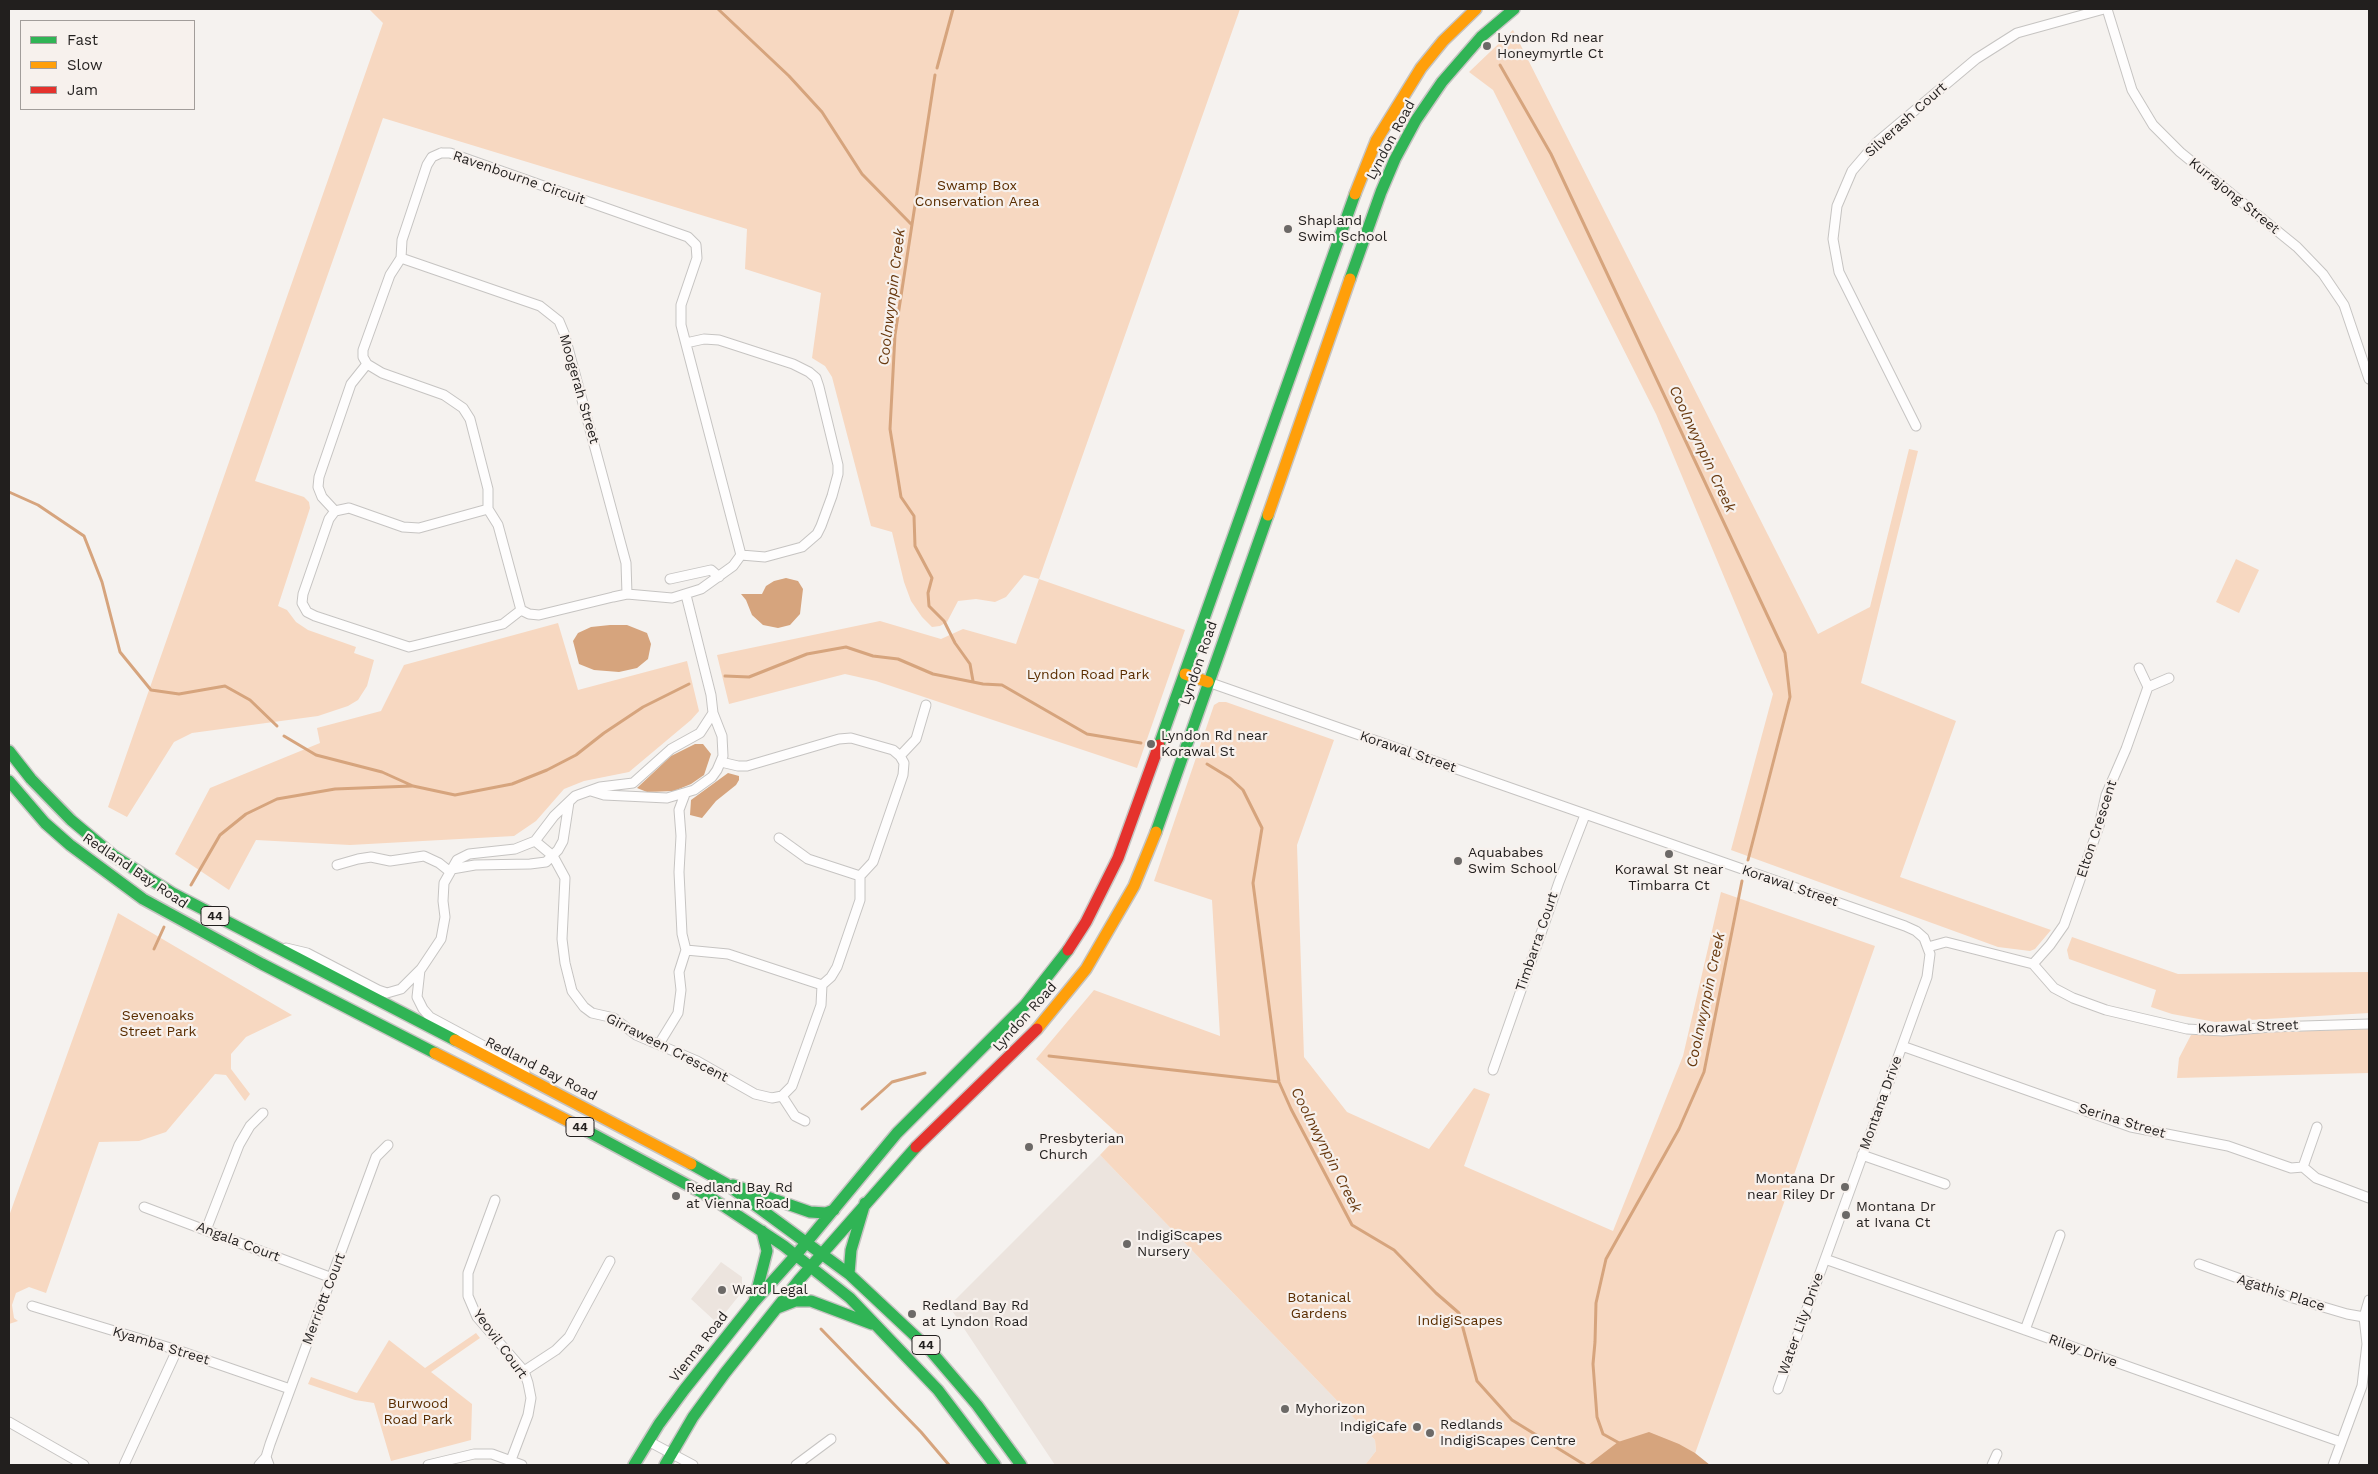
<!DOCTYPE html>
<style>
body{margin:0}
#map{position:relative;width:2378px;height:1474px;overflow:hidden;background:#f5f2ef;font-family:"Work Sans",sans-serif}
canvas{display:block}
.frame{position:absolute;inset:0;border:10px solid #221f1e;pointer-events:none}
.legend{position:absolute;left:20px;top:20px;width:175px;height:90px;box-sizing:border-box;background:#f7f1ed;border:1px solid #a29d9a;margin:0;padding:6px 9px;list-style:none;font-size:15px;color:#221f1e}
.legend li{display:flex;align-items:center;gap:10px;height:25px}
.legend b{width:25px;border:1px solid #a29d9a}
</style>
<div id="map">
<canvas width="2378" height="1474"></canvas>
<div class="frame"></div>
<ul class="legend">
<li><b style="height:6px;background:#30b455"></b>Fast</li>
<li><b style="height:6px;background:#ff9f0a"></b>Slow</li>
<li><b style="height:6px;background:#e5322d"></b>Jam</li>
</ul>
</div>
<script>
const g = document.querySelector('canvas').getContext('2d');
g.lineJoin = 'round';
function fill(path, color) { g.fillStyle = color; g.fill(path, 'evenodd'); }
const poly = rows => new Path2D(rows.map(r => 'M' + r).join(''));
function trace(path, color, width, dash) { g.strokeStyle = color; g.lineWidth = width; g.lineCap = dash ? 'butt' : 'round'; g.setLineDash(dash || []); g.stroke(path); }
function write(font, color, halo, rows, align = 'center') {
  g.font = font + ' "Work Sans",sans-serif'; g.lineWidth = 4.5; g.setLineDash([]); g.textBaseline = 'middle'; g.strokeStyle = halo; g.fillStyle = color; for (const [text, x, y, turn = 0] of rows) {
    g.save(); g.translate(x, y); g.rotate((+turn || 0) * Math.PI / 180); g.textAlign = isNaN(turn) ? turn : align; if (halo) g.strokeText(text, 0, 0); g.fillText(text, 0, 0); g.restore();
  }
}
fill(poly([
 [1100,1155,1375,1440,1376,1451,1365,1465,1055,1465,949,1306],
 [721,1262,742,1277,742,1292,717,1323,691,1299]
]), '#ece4de');
fill(poly([
 [369,9,1240,9,1039,579,1185,630,1137,768,876,681,845,674,729,704,717,655,880,621,941,639,963,629,1016,644,1039,579,1024,575,1006,597,995,602,976,599,958,601,947,622,940,626,932,627,922,617,911,601,904,582,892,532,871,526,832,377,825,366,812,358,821,293,745,269,747,229,383,118,255,481,304,497,309,502,310,508,278,606,287,610,296,622,308,630,356,647,354,653,374,660,367,686,358,700,348,706,318,716,192,733,174,742,127,817,108,807,383,23],
 [1513,30,1818,634,1870,607,1909,449,1918,451,1861,683,1956,721,1900,877,2051,930,2035,949,2030,951,1998,947,1731,850,1773,694,1656,414,1493,90,1469,72],
 [2236,559,2259,570,2239,613,2216,602],
 [558,623,578,690,687,661,699,711,691,720,629,772,584,781,564,789,536,821,514,836,350,845,256,840,229,890,175,854,210,788,320,743,317,728,381,711,404,665],
 [1219,702,1226,702,1334,740,1297,845,1304,1057,1347,1112,1429,1149,1474,1088,1490,1094,1464,1166,1613,1231,1683,1056,1721,892,1875,946,1691,1465,1365,1465,1376,1451,1375,1440,1100,1155,1119,1135,1036,1059,1094,990,1220,1036,1212,900,1154,881,1214,705],
 [118,913,292,1015,246,1037,231,1054,231,1069,250,1094,245,1101,226,1075,215,1074,166,1132,139,1141,99,1142,46,1293,29,1287,16,1293,12,1305,14,1318,18,1321,9,1324,9,1216],
 [2072,937,2178,974,2369,972,2369,1013,2215,1022,2172,1014,2151,1007,2156,990,2069,959,2067,950],
 [2369,1029,2369,1073,2177,1078,2179,1058,2191,1035],
 [476,1333,480,1338,431,1372,472,1404,471,1440,391,1461,374,1403,355,1400,308,1384,311,1377,357,1393,389,1340,425,1368]
]), '#f7d8c1');
fill(poly([
 [786,578,798,581,803,589,800,614,790,625,778,628,763,625,752,615,746,600,741,594,762,594,766,586,774,581],
 [610,625,627,625,647,633,651,644,648,659,637,668,619,672,594,670,579,664,573,641,578,633,591,627],
 [695,744,703,744,711,754,704,775,691,784,674,791,647,792,637,788,671,756],
 [728,773,739,776,739,780,736,785,716,801,702,818,690,815,691,800],
 [1649,1432,1679,1444,1695,1453,1710,1465,1588,1465,1618,1442]
]), '#d6a47d');
trace(poly([
 [718,9,789,76,822,112,862,174,912,225],
 [1500,65,1551,154,1785,653,1790,697,1748,860],
 [937,68,953,9],
 [935,75,895,335,890,429,901,497,914,516,915,546,932,578,928,593,929,606,944,621,955,643,970,664,973,681],
 [9,492,38,505,84,536,102,582,120,652,151,690,179,694,225,686,250,700,277,726],
 [725,676,749,677,807,654,846,647,873,656,898,659,933,674,983,684,1002,685,1087,734,1141,743],
 [284,736,316,755,382,772,413,786,455,795,512,784,547,770,576,755,604,733,643,707,689,684],
 [1207,764,1230,778,1243,790,1262,828,1253,883,1279,1082,1291,1109,1352,1225,1394,1250,1436,1293,1459,1313,1477,1381,1512,1420,1585,1465],
 [191,885,220,835,246,814,277,799,335,789,412,786],
 [154,949,164,927],
 [1049,1056,1279,1082],
 [862,1109,892,1082,925,1073],
 [821,1329,921,1432,949,1465],
 [1621,1444,1603,1434,1597,1417,1593,1364,1595,1342,1596,1303,1606,1259,1679,1129,1704,1072,1742,881]
]), '#d6a47d', 3);
const street = poly([
 [2107,9,2132,90,2153,125,2180,152,2297,247,2323,274,2344,305,2369,379],
 [441,153,450,153,688,237,696,245,697,258,681,305,681,325,741,555,733,566,701,589,672,598,627,594,613,597,539,615,529,614,521,610,498,525,488,509,488,489,470,419,463,408,444,395,382,373,367,364,363,357,363,350,390,275,401,258,402,240,427,165,432,157,441,153],
 [401,258,540,306,559,321,564,333,626,563,627,594],
 [686,343,704,339,719,340,793,364,809,372,816,378,819,387,838,465,838,474,832,496,821,526,817,534,802,547,765,557,741,555],
 [1916,426,1839,272,1833,239,1837,206,1852,171,1876,143,1976,59,2017,33,2104,9],
 [488,509,419,528,403,527,349,508,335,511,329,519,303,594,302,603,307,612,315,616,409,647,503,624,521,610],
 [335,511,322,497,318,487,319,477,351,384,367,364],
 [670,579,711,570,719,577],
 [2139,668,2148,687,2169,678],
 [1208,682,1905,926,1916,931,1924,938,1930,954,1927,977,1778,1389],
 [900,756,916,739,926,705],
 [721,762,738,766,747,766,839,739,851,738,893,750,900,756,904,763,903,775,873,862,860,876,808,859,779,838],
 [591,791,604,795,667,798,694,790,712,777,717,770,723,756,722,736,713,713,711,695,686,595],
 [535,841,553,856,565,878,562,939,565,963,572,991,584,1007,592,1013,614,1018,636,1035,697,1061,755,1094,772,1098,782,1096,792,1086,821,1005,822,985,728,954,686,950,682,934,679,872,681,836,679,810,685,794],
 [337,865,358,859,371,857,390,861,424,856,439,863,449,871],
 [452,869,475,865,530,864,546,862,558,850,563,841,569,802],
 [1928,947,1946,942,2033,964,2054,988,2073,998,2106,1010,2187,1029,2223,1031,2271,1027,2369,1024],
 [286,948,307,953,378,990,387,993,401,989,421,969,441,939,445,917,443,901,444,883,457,860,469,854,515,849,535,841,554,816,575,796,600,787,633,783,671,749,700,733,713,713],
 [2033,964,2050,945,2064,925,2099,826,2106,795,2126,749,2148,687],
 [420,970,417,997,423,1009,430,1017,512,1061,525,1072],
 [822,985,831,977,837,967,860,900,860,876],
 [659,1044,678,1013,681,990,679,972,686,950],
 [1902,1046,2131,1127,2228,1146,2291,1168,2303,1167,2316,1178,2369,1198],
 [1493,1070,1559,882,1585,815],
 [782,1096,795,1116,805,1121],
 [1862,1155,1945,1184],
 [2303,1167,2317,1127],
 [495,1200,468,1273,468,1296,477,1317,524,1371,528,1383,531,1398,528,1415,511,1460],
 [144,1207,332,1278],
 [206,1230,239,1145,250,1126,263,1113],
 [1825,1259,2341,1442],
 [2199,1264,2293,1298,2347,1314,2364,1317],
 [32,1306,177,1350,290,1389],
 [2025,1330,2060,1235],
 [524,1371,556,1350,569,1337,610,1261],
 [9,1422,84,1465],
 [648,1441,693,1465],
 [124,1465,177,1350],
 [259,1465,266,1457],
 [269,1465,266,1457,270,1444,376,1157,388,1145],
 [428,1465,474,1454,492,1454,522,1465],
 [796,1465,831,1439],
 [1992,1465,1997,1454],
 [2333,1465,2362,1386,2367,1344,2364,1317,2369,1300]
]);
const fast = poly([
 [1350,279,1381,192,1395,159,1416,120,1442,82,1481,37,1514,9],
 [1159,745,1355,194],
 [9,751,31,779,71,820,114,856,172,893,455,1040],
 [9,781,45,823,70,845,143,899,262,964,435,1053],
 [1156,832,1268,515],
 [576,1125,710,1197,784,1246,850,1298,938,1390,995,1465],
 [691,1164,725,1183,849,1274,929,1349,977,1405,1021,1465],
 [733,1185,810,1212,826,1213,834,1210],
 [849,1274,851,1250,865,1203],
 [754,1302,767,1251,762,1231],
 [777,1308,795,1301,811,1301,872,1324],
 [634,1465,659,1424,684,1390,754,1302,796,1255,897,1133,1025,1005,1068,950],
 [665,1465,693,1417,725,1373,799,1280,916,1147]
]);
const slow = poly([
 [1355,194,1376,141,1421,68,1443,41,1476,9],
 [1268,515,1350,279],
 [1185,674,1208,682],
 [1037,1029,1086,969,1134,886,1156,832],
 [455,1040,691,1164],
 [435,1053,576,1125]
]);
const jam = poly([
 [1068,950,1086,922,1118,858,1159,745],
 [916,1147,1037,1029]
]);
trace(street, '#c6c4c2', 11);
trace(fast, '#c6c4c2', 14);
trace(slow, '#c6c4c2', 14);
trace(jam, '#c6c4c2', 14);
trace(street, '#fefdfd', 9);
trace(fast, '#30b455', 11);
trace(slow, '#ff9f0a', 11);
trace(jam, '#e5322d', 11);
for (const [x, y, r, color] of [
 [1487,46,5,"#6c6967"],
 [1288,229,5,"#6c6967"],
 [1151,744,5,"#6c6967"],
 [1669,854,5,"#6c6967"],
 [1458,861,5,"#6c6967"],
 [1029,1147,5,"#6c6967"],
 [1845,1187,5,"#6c6967"],
 [676,1196,5,"#6c6967"],
 [1846,1215,5,"#6c6967"],
 [1127,1244,5,"#6c6967"],
 [722,1290,5,"#6c6967"],
 [912,1314,5,"#6c6967"],
 [1285,1409,5,"#6c6967"],
 [1417,1427,5,"#6c6967"],
 [1430,1433,5,"#6c6967"]
]) { const dot = new Path2D(); dot.arc(x, y, r, 0, 2 * Math.PI); g.fillStyle = color; g.fill(dot); trace(dot, '#f7f1ed', 2); }
for (const [x, y, w] of [
 [215,916,28],
 [580,1127,28],
 [926,1345,28]
]) { const box = new Path2D(); box.roundRect(x - w / 2, y - 9.5, w, 19, 4); g.fillStyle = '#f7f1ed'; g.fill(box); trace(box, '#221f1e', 1); }
write('bold 12px', '#221f1e', null, [
 ["44",215,916],
 ["44",580,1127],
 ["44",926,1345]
]);
write('14px', '#221f1e', '#f7f1ed', [
 ["Lyndon Rd near",1497,38],
 ["Honeymyrtle Ct",1497,54],
 ["Shapland",1298,221],
 ["Swim School",1298,237],
 ["Lyndon Rd near",1161,736],
 ["Korawal St",1161,752],
 ["Aquababes",1468,853],
 ["Swim School",1468,869],
 ["Korawal St near",1669,870,"center"],
 ["Timbarra Ct",1669,886,"center"],
 ["Presbyterian",1039,1139],
 ["Church",1039,1155],
 ["Montana Dr",1835,1179,"right"],
 ["near Riley Dr",1835,1195,"right"],
 ["Redland Bay Rd",686,1188],
 ["at Vienna Road",686,1204],
 ["Montana Dr",1856,1207],
 ["at Ivana Ct",1856,1223],
 ["IndigiScapes",1137,1236],
 ["Nursery",1137,1252],
 ["Ward Legal",732,1290],
 ["Redland Bay Rd",922,1306],
 ["at Lyndon Road",922,1322],
 ["Myhorizon",1295,1409],
 ["Redlands",1440,1425],
 ["IndigiScapes Centre",1440,1441],
 ["IndigiCafe",1407,1427,"right"]
], 'left');
write('14px', '#221f1e', '#f7f1ed', [
 ["Silverash Court",1906,120,-42],
 ["Lyndon Road",1391,140,-62],
 ["Ravenbourne Circuit",519,178,19],
 ["Kurrajong Street",2234,196,39],
 ["Moogerah Street",579,389,74],
 ["Lyndon Road",1199,663,-71],
 ["Korawal Street",1408,752,19],
 ["Elton Crescent",2097,829,-72],
 ["Redland Bay Road",135,871,34],
 ["Korawal Street",1790,886,19],
 ["Timbarra Court",1537,942,-71],
 ["Lyndon Road",1025,1017,-48],
 ["Korawal Street",2248,1027,-2],
 ["Girraween Crescent",667,1048,27],
 ["Redland Bay Road",541,1069,27],
 ["Montana Drive",1881,1103,-70],
 ["Serina Street",2122,1121,17],
 ["Angala Court",238,1242,21],
 ["Agathis Place",2281,1293,18],
 ["Merriott Court",324,1299,-69],
 ["Water Lily Drive",1801,1324,-70],
 ["Yeovil Court",500,1344,54],
 ["Kyamba Street",161,1346,17],
 ["Vienna Road",699,1347,-52],
 ["Riley Drive",2083,1351,20]
]);
write('14px', '#5a2d00', '#f7f1ed', [
 ["Swamp Box",977,186],
 ["Conservation Area",977,202],
 ["Lyndon Road Park",1088,675],
 ["Sevenoaks",158,1016],
 ["Street Park",158,1032],
 ["Botanical",1319,1298],
 ["Gardens",1319,1314],
 ["IndigiScapes",1460,1321],
 ["Burwood",418,1404],
 ["Road Park",418,1420]
]);
write('italic 15px', '#693a10', '#f7f1ed', [
 ["Coolnwynpin Creek",892,297,-83],
 ["Coolnwynpin Creek",1702,449,65],
 ["Coolnwynpin Creek",1706,1000,-78],
 ["Coolnwynpin Creek",1326,1150,63]
]);
</script>
